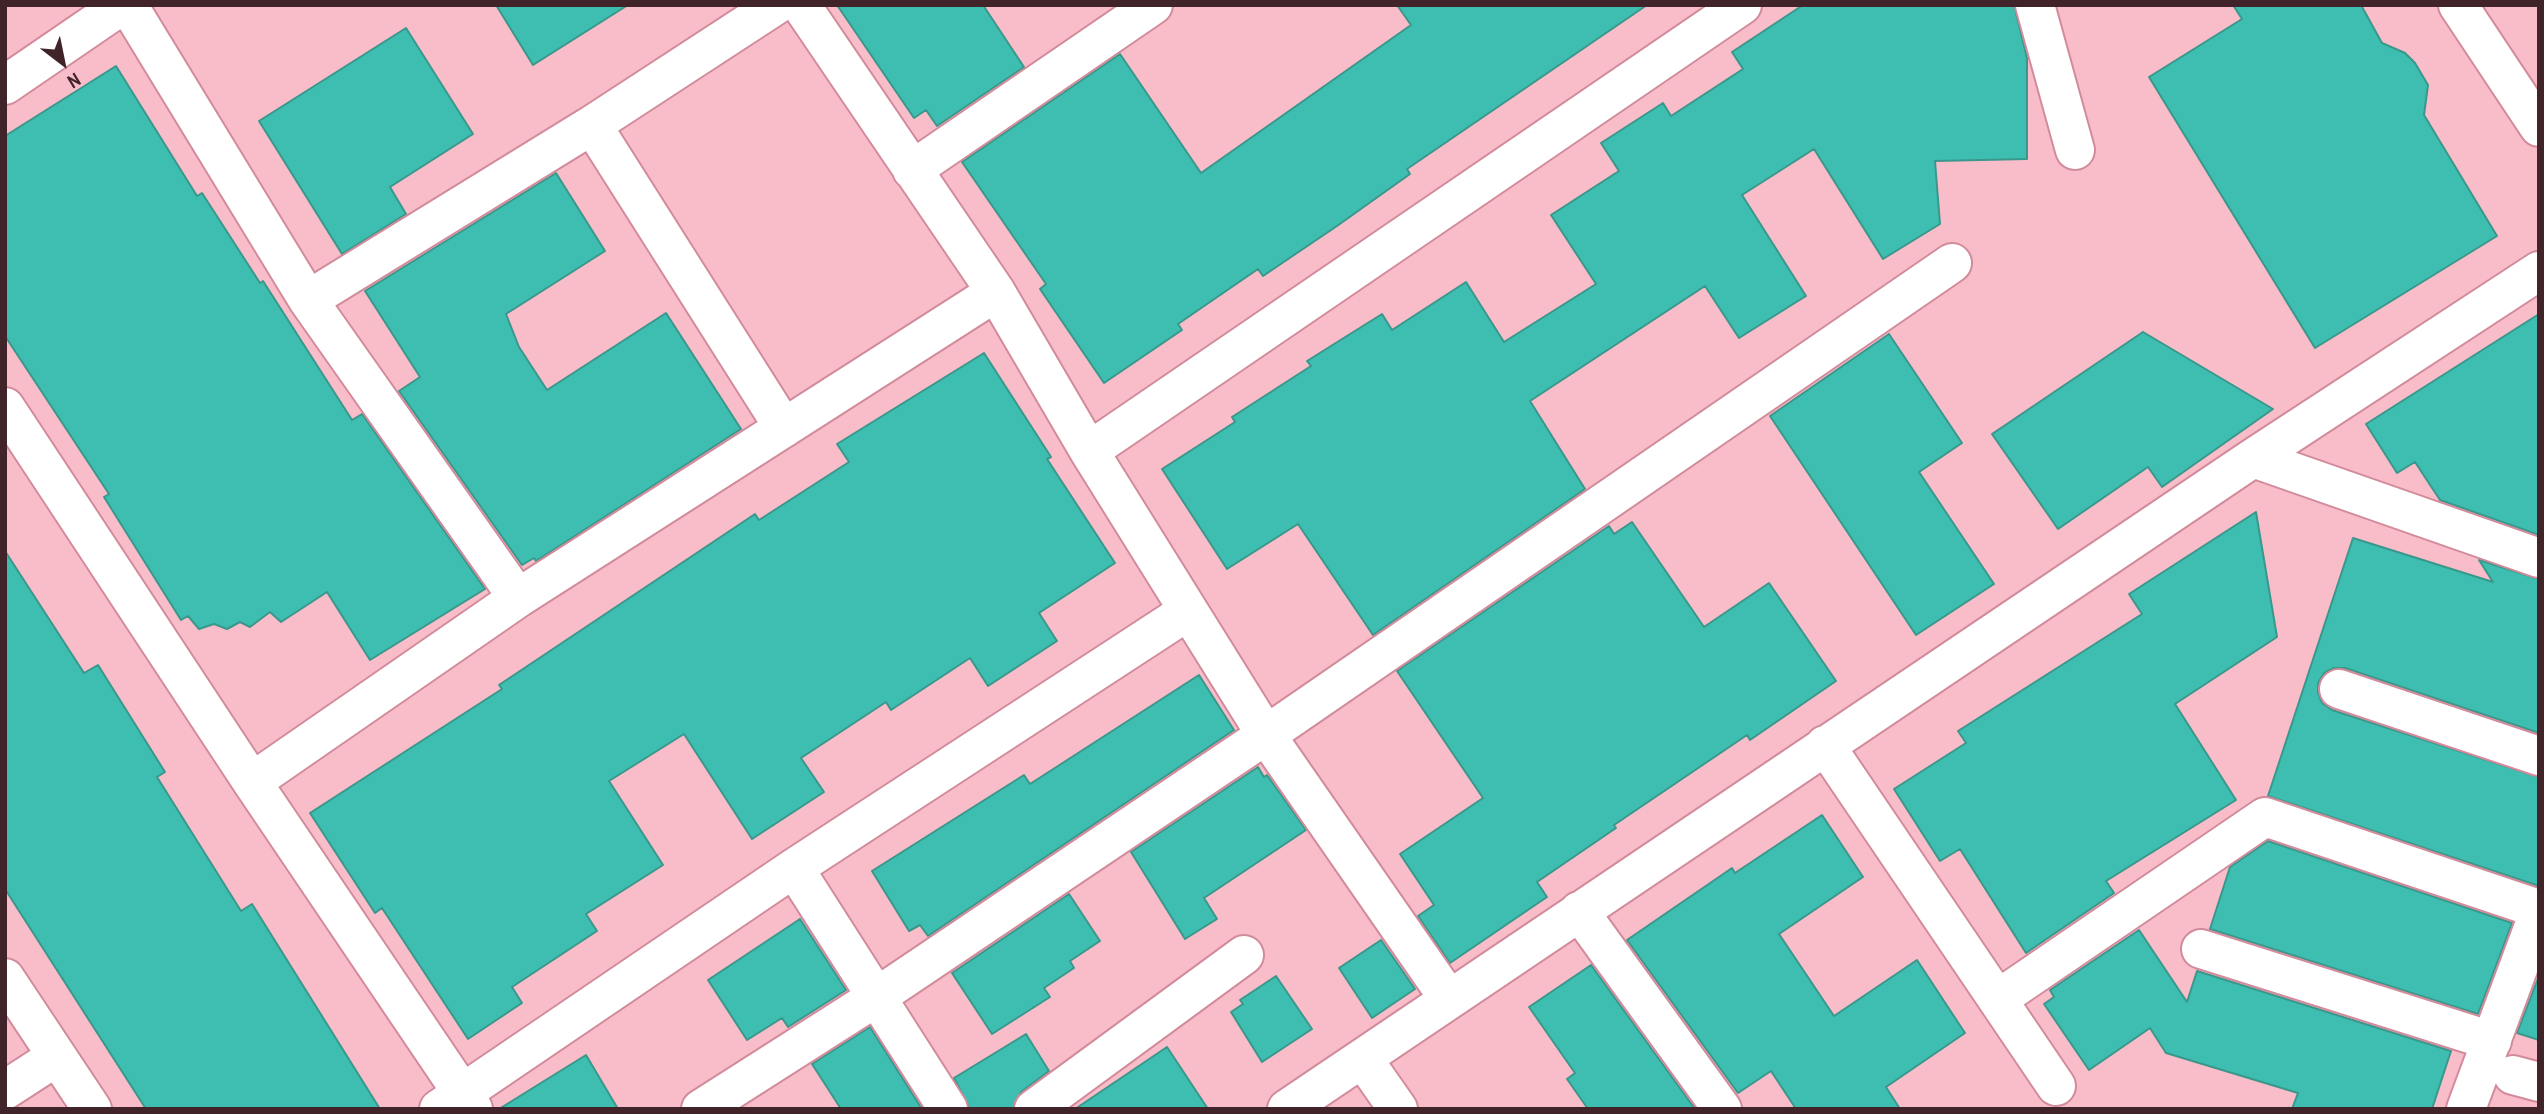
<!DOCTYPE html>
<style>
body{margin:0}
#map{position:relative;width:2544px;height:1114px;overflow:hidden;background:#f9bdc9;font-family:"Archivo Narrow",sans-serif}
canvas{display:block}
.frame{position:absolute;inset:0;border:7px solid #40242a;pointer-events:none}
.north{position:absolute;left:28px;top:28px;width:70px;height:70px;-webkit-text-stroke:5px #f9bdc9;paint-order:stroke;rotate:148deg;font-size:19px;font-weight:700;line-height:28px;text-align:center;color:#40242a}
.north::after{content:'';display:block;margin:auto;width:24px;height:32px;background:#40242a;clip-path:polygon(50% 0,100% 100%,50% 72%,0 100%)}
</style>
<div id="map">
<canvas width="2544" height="1114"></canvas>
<div class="frame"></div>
<div class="north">N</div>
</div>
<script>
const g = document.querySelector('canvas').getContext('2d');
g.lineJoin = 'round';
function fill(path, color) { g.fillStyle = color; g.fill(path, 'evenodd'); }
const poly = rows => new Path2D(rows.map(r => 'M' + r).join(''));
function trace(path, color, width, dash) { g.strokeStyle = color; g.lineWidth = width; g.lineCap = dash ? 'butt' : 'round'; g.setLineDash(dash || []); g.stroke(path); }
const building = poly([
 [496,5,628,5,533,65,496,5],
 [837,5,983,5,1024,67,937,126,926,110,914,118,837,5],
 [1397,5,1647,5,1407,169,1410,174,1337,226,1263,276,1258,269,1178,324,1182,330,1104,383,1040,289,1046,284,962,162,1120,54,1201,173,1411,25,1397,5],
 [1803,5,2014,5,2027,58,2027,159,1935,161,1940,224,1883,259,1814,149,1742,195,1806,296,1739,338,1705,286,1530,401,1585,489,1373,635,1298,524,1227,569,1162,469,1235,422,1232,417,1311,366,1307,361,1382,314,1392,330,1466,282,1504,342,1596,284,1551,215,1619,171,1601,143,1663,103,1671,116,1743,69,1732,52,1803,5],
 [2233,5,2361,5,2382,43,2405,53,2415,63,2428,85,2424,115,2497,236,2315,348,2149,77,2242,19,2233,5],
 [406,28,473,134,390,187,406,214,342,254,259,121,406,28],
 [116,66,197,196,202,193,260,283,263,281,352,420,362,414,485,589,370,660,327,592,281,622,270,612,250,627,240,622,227,629,214,624,199,629,188,616,181,620,104,497,109,494,5,336,5,136,116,66],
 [556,173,605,251,506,314,519,347,547,390,666,313,741,429,536,561,534,558,522,565,399,391,420,377,365,291,556,173],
 [2539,314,2539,535,2440,500,2415,462,2397,473,2366,424,2539,314],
 [2143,332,2273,409,2162,487,2148,467,2058,529,1992,434,2143,332],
 [1889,334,1962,443,1919,472,1994,584,1916,635,1770,416,1889,334],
 [984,353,1051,457,1047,459,1115,563,1039,613,1057,641,988,686,970,658,891,710,886,702,801,758,824,792,752,839,684,734,609,781,663,865,586,914,597,931,512,987,522,1003,468,1039,382,908,375,913,310,813,502,689,499,685,755,514,759,520,849,462,837,444,984,353],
 [2256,512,2277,637,2175,704,2236,800,2106,881,2114,893,2026,953,1960,849,1940,861,1894,789,1966,743,1958,731,2142,614,2129,594,2256,512],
 [1632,522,1704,627,1769,583,1836,681,1750,740,1747,735,1614,825,1616,828,1537,882,1547,897,1450,963,1418,916,1434,905,1400,854,1483,798,1397,671,1609,526,1614,534,1632,522],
 [2353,538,2493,582,2479,560,2539,579,2539,733,2345,668,2334,668,2324,673,2318,683,2318,693,2322,703,2332,710,2539,777,2539,886,2268,796,2353,538],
 [5,551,84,673,98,665,165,772,157,777,241,911,252,904,380,1109,146,1109,5,889,5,551],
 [1199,675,1234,730,928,936,920,925,909,931,872,871,1024,775,1030,784,1199,675],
 [1258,767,1264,777,1267,775,1306,830,1204,898,1217,919,1185,939,1131,852,1258,767],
 [1822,815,1863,877,1779,934,1834,1016,1917,960,1965,1033,1886,1087,1900,1109,1796,1109,1771,1071,1738,1093,1627,940,1732,868,1735,873,1822,815],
 [2268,841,2512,923,2478,1014,2210,929,2230,867,2268,841],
 [1069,894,1100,941,1070,961,1074,968,1044,988,1050,997,992,1034,952,973,1069,894],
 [800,919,846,990,788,1027,782,1018,747,1040,708,980,800,919],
 [2139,930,2187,1002,2197,971,2451,1051,2432,1109,2292,1109,2298,1093,2166,1053,2150,1028,2089,1070,2044,1004,2054,997,2050,990,2139,930],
 [1381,940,1415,989,1372,1018,1339,968,1381,940],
 [1591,965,1695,1109,1588,1109,1567,1079,1575,1073,1529,1007,1591,965],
 [1276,976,1312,1029,1262,1062,1231,1012,1243,1004,1240,1000,1276,976],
 [2539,976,2539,1040,2517,1033,2539,976],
 [870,1027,922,1109,841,1109,812,1064,870,1027],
 [1026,1034,1049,1071,1021,1092,1013,1109,970,1109,954,1078,1026,1034],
 [1167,1047,1208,1109,1075,1109,1167,1047],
 [586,1055,618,1109,499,1109,586,1055]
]);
fill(building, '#3ebeb0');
trace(building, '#3a978c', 2);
const street = poly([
 [128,5,308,300,518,598],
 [801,5,996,292,1089,451,1266,735,1449,999],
 [2035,5,2075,150],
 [5,85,122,5],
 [592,125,784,428],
 [912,170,1153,5],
 [308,300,592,125,776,5],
 [5,407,252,782,473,1109],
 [1089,451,1742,5],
 [2253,458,2539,558],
 [2339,689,2539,756],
 [1825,745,2056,1086],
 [252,782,518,598,996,292],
 [794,868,948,1109],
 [1579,911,1722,1109],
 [2201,949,2492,1041],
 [5,978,92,1109],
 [1998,999,2265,817,2539,909],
 [1363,1059,1398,1109],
 [2513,1075,2539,1082],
 [5,1090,56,1057],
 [439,1109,794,868,1188,611],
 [701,1109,875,998,1266,735,1952,263],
 [1034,1109,1244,955],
 [1287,1109,2253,458,2539,271],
 [2466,1109,2539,912]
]);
const secondary = poly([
 [2458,5,2539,127]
]);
trace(street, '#d28b9b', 42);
trace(secondary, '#d28b9b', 42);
trace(street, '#fff', 38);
trace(secondary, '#fff', 38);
</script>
